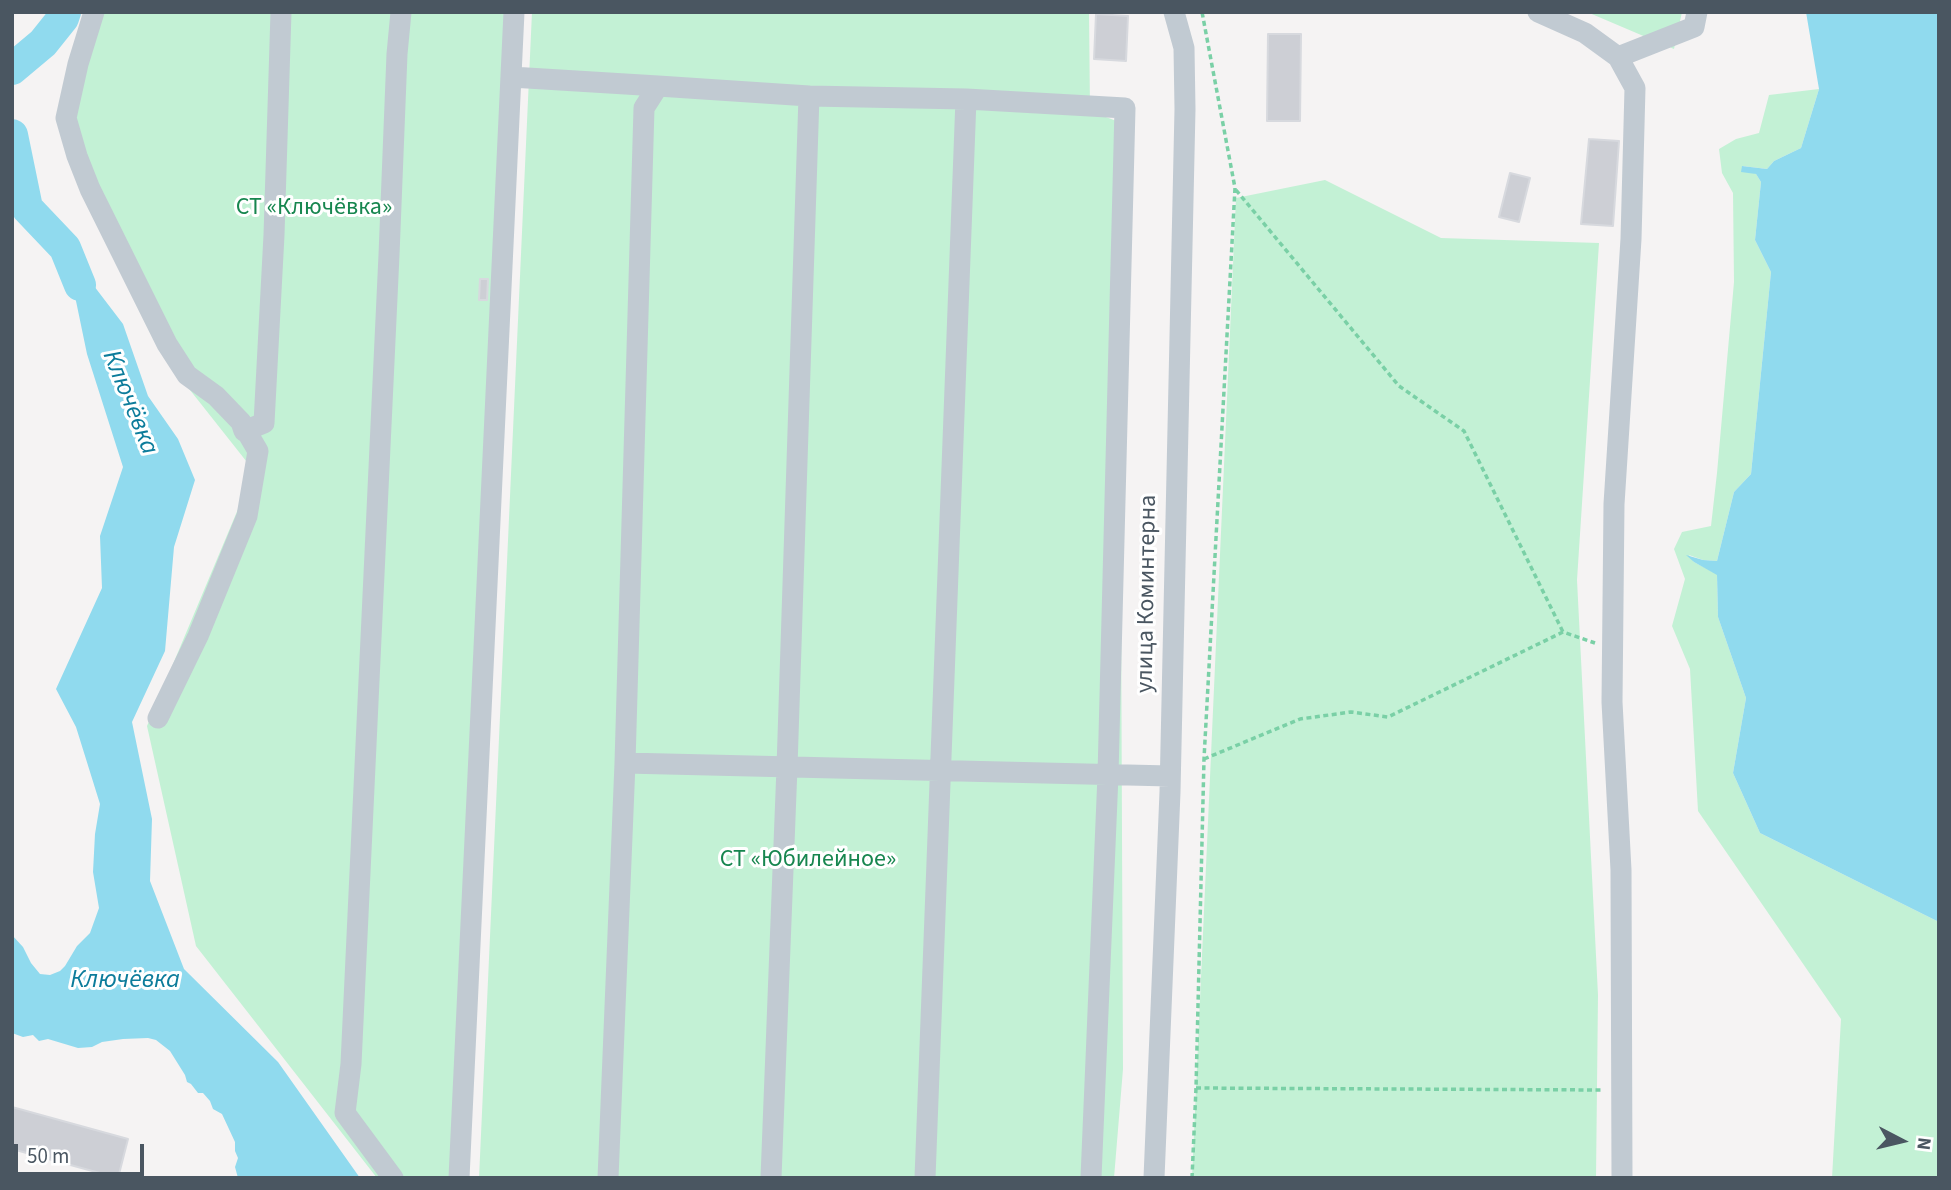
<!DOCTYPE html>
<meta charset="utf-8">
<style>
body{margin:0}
#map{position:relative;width:1951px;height:1190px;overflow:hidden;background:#f5f3f3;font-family:"Source Sans 3",sans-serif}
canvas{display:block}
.frame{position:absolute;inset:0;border:14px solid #4a5661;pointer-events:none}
.north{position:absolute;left:1867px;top:1106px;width:70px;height:70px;-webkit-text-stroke:5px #fff;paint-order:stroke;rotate:97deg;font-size:19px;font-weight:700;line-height:28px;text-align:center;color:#4a5661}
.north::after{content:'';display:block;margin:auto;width:24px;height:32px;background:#4a5661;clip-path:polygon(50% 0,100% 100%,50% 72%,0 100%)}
.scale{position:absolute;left:14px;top:1144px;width:130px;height:32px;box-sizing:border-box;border:4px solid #4a5661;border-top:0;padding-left:9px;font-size:21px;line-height:24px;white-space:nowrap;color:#4a5661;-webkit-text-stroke:5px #fff;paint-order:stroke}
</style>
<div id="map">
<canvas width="1951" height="1190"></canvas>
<div class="frame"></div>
<div class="north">N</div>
<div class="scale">50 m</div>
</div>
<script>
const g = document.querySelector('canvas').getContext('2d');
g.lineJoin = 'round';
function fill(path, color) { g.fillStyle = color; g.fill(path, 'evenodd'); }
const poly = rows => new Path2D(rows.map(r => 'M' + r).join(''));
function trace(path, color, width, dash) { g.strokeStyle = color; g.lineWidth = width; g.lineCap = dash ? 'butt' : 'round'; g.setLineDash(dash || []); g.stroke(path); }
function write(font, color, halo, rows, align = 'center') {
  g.font = font + ' "Source Sans 3",sans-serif'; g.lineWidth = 6; g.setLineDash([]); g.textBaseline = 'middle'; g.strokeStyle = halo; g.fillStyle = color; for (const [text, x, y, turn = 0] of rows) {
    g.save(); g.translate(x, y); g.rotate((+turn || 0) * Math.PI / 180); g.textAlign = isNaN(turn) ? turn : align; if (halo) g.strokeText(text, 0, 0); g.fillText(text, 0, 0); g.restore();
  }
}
fill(poly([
 [104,12,519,12,468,1178,377,1178,196,946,147,726,254,471,171,366,60,134],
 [532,12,1089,12,1090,111,1119,122,1123,1069,1114,1178,479,1178],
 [1587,12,1682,12,1674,49],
 [1819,89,1801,148,1774,161,1767,169,1742,166,1756,174,1761,182,1755,240,1771,272,1751,474,1734,492,1717,561,1703,560,1689,555,1694,562,1717,574,1718,617,1746,698,1733,773,1760,833,1939,922,1939,1178,1832,1178,1841,1019,1698,811,1690,669,1672,626,1685,579,1674,549,1682,532,1711,526,1717,473,1734,282,1733,193,1722,173,1719,149,1736,139,1759,133,1769,95],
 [1325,180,1441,238,1599,243,1577,580,1598,995,1596,1178,1192,1178,1236,198]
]), '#c3f1d5');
fill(poly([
 [1806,12,1939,12,1939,922,1760,833,1733,773,1746,698,1718,617,1717,575,1694,562,1686,555,1703,560,1717,561,1734,492,1751,474,1771,272,1755,240,1761,182,1756,174,1741,172,1742,166,1767,169,1774,161,1801,148,1819,89],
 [65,248,123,324,148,396,178,439,195,480,174,547,165,651,132,722,152,819,150,881,184,969,278,1062,360,1178,238,1178,235,1167,238,1158,235,1151,235,1142,222,1114,213,1109,210,1101,203,1093,198,1093,191,1084,187,1082,185,1075,170,1051,156,1040,148,1038,123,1039,102,1042,92,1047,78,1048,48,1039,39,1041,33,1035,23,1037,12,1033,12,935,23,947,31,963,40,974,50,975,60,971,65,966,77,946,90,933,99,908,93,872,95,834,100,804,76,727,56,689,102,588,100,536,123,467,87,354]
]), '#90daee');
trace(poly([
 [12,69,43,43,63,18,65,12],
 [12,135,27,208,65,248,80,285]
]), '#90daee', 32);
const building = poly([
 [1096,14,1128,16,1126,61,1094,59,1096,14],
 [1268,34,1301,34,1300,121,1267,121,1268,34],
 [1589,139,1619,141,1613,226,1581,224,1589,139],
 [1510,173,1530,178,1519,222,1499,217,1510,173],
 [480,279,488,279,487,300,479,300,480,279],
 [12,1107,128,1139,118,1178,12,1149,12,1107]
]);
fill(building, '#cdcfd5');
trace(building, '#d7d9de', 2);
trace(poly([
 [1236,190,1399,386,1464,431,1563,632],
 [1204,759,1300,719,1351,712,1388,717,1563,632,1595,643],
 [1196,1088,1602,1090],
 [1192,1178,1196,1088,1204,759,1235,188,1202,12]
]), '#7ad0a6', 3.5, [5, 3.5]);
trace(poly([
 [94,12,78,64,66,118,77,156,90,189,167,344,187,375,216,396,241,422,244,431,264,423,274,235,281,12],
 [1538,12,1585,33,1618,57,1635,88,1631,239,1614,504,1612,702,1621,870,1622,1178],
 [1618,57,1694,27,1697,12],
 [511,77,658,86],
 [809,96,966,99,925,1178],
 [966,99,1125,108,1108,775,1091,1178],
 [158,718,198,636,247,516,258,451,241,422],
 [625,763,1170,776],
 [393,1178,345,1113,351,1064,389,255,397,54,401,12],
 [459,1178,514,12],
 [608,1178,625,763,644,108,658,86,809,96,787,767,771,1178],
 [1154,1178,1170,792,1185,109,1184,48,1174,12]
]), '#c1cad2', 21);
write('24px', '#17864f', '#fff', [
 ["СТ «Ключёвка»",314,209],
 ["СТ «Юбилейное»",808,861]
]);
write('24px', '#4a5661', '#fff', [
 ["улица Коминтерна",1148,594,-89]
]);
write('italic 26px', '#0c7c9b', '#fff', [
 ["Ключёвка",129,403,68],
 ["Ключёвка",125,981]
]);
</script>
